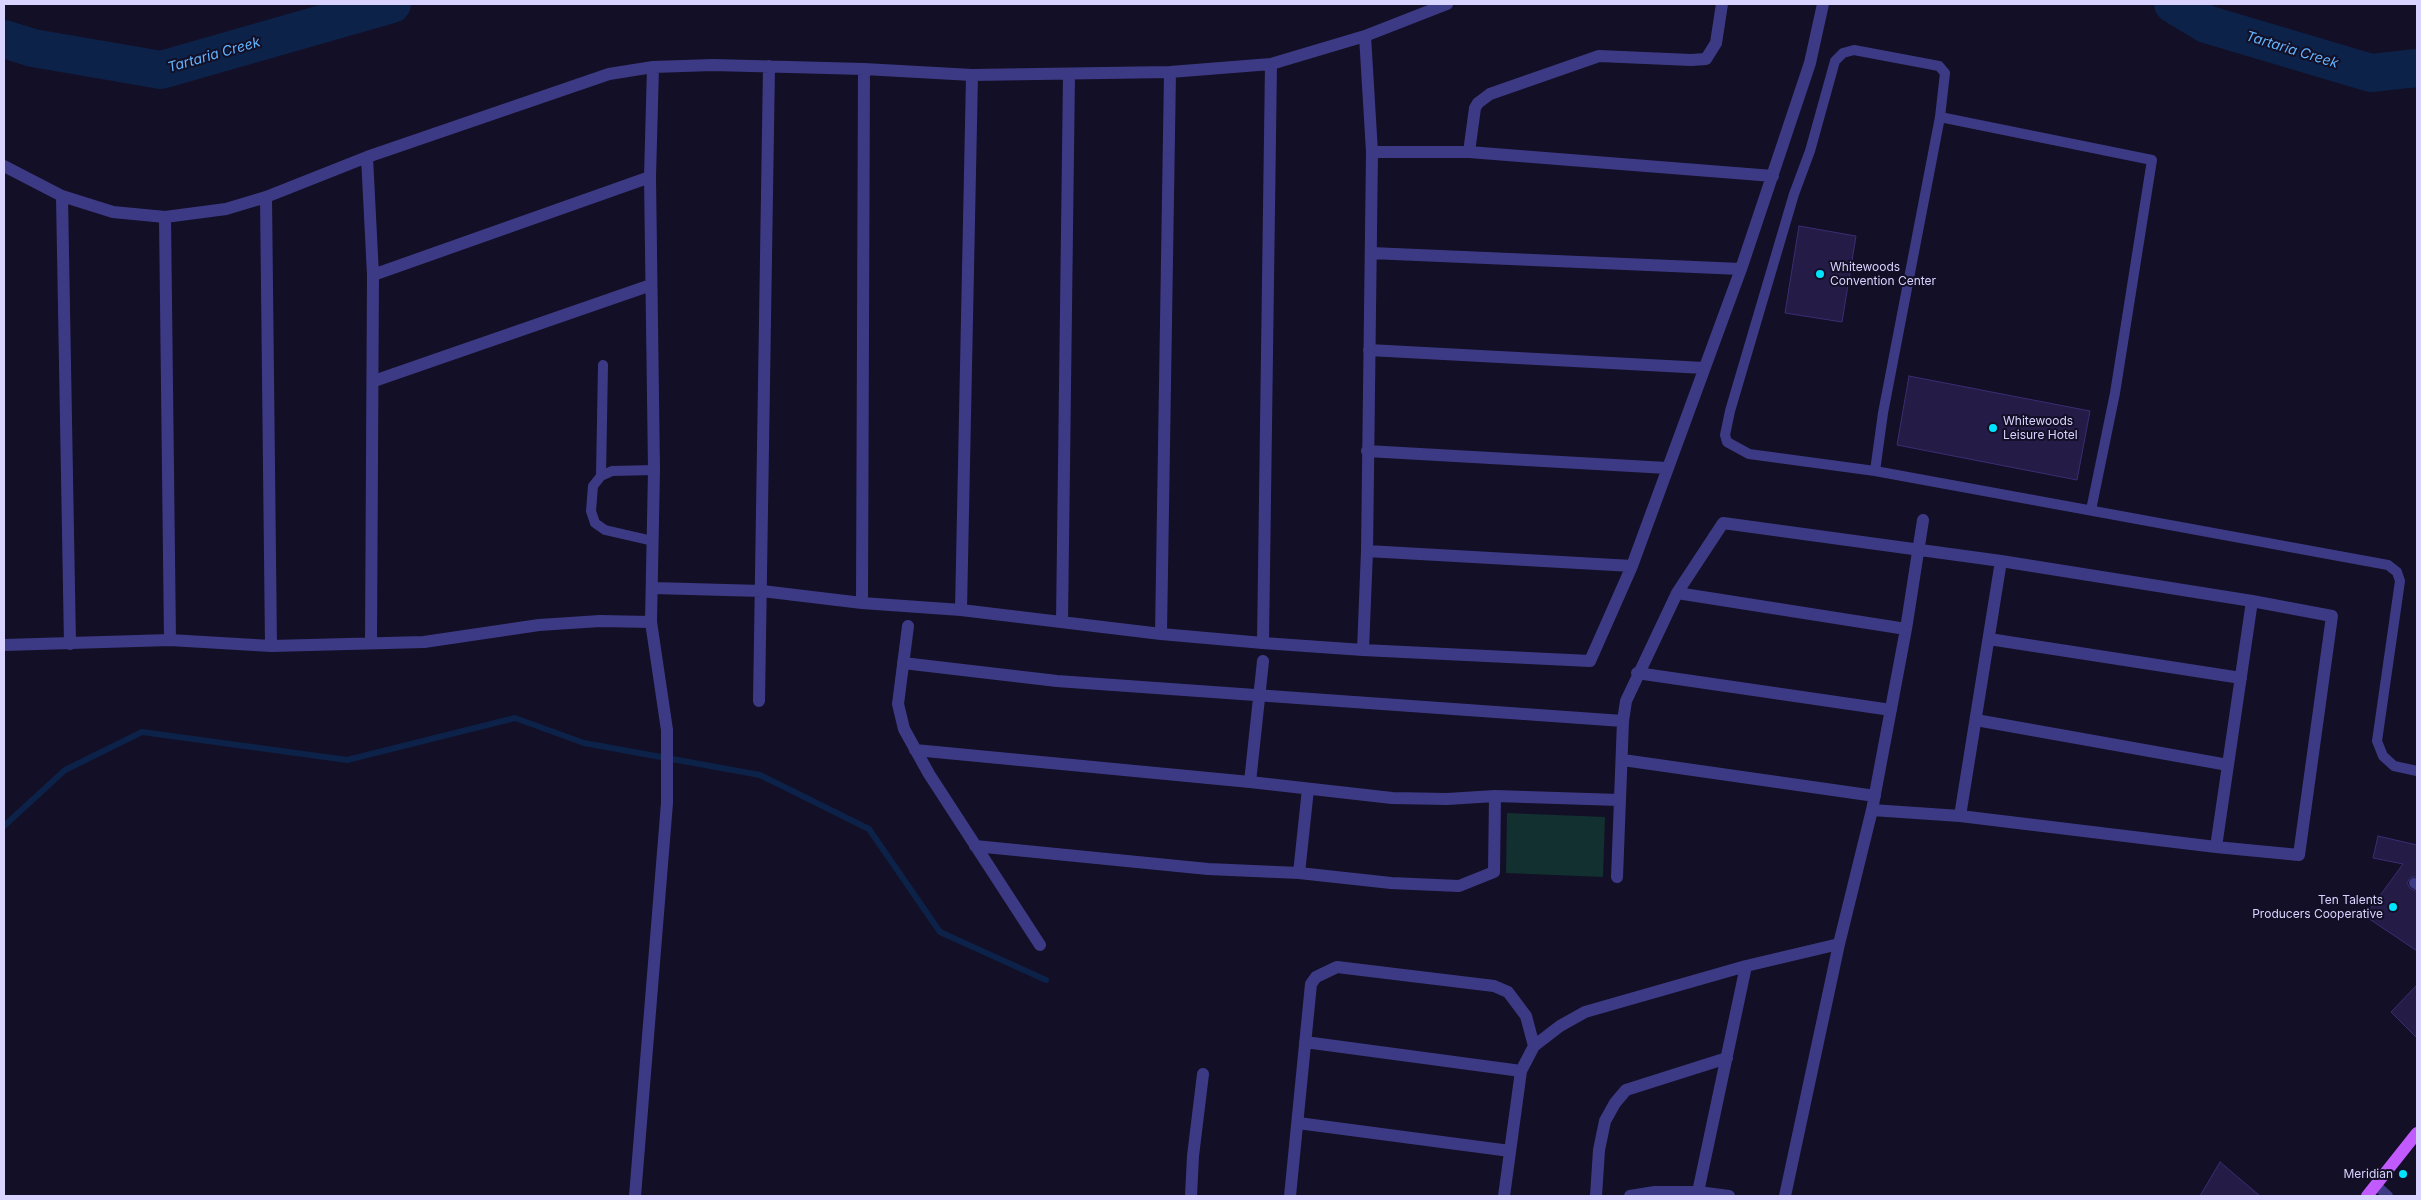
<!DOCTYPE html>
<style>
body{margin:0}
#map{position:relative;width:2421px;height:1200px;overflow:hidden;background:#130f26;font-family:Inter,sans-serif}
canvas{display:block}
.frame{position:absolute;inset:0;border:5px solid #d9d4ff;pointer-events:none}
</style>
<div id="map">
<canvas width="2421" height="1200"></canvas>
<div class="frame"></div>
</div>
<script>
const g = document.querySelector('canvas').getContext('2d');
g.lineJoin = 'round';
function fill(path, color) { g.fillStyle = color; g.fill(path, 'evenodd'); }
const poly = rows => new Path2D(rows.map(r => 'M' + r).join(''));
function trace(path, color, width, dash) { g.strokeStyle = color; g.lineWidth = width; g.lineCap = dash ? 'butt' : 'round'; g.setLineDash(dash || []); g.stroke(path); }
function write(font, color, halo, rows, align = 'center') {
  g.font = font + ' Inter,sans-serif'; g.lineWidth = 4; g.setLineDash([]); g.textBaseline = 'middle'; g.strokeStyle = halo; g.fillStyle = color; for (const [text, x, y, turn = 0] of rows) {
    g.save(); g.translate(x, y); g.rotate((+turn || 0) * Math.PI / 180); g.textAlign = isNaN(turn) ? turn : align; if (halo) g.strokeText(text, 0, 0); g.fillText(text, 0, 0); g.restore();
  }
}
fill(poly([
 [1507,813,1605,817,1603,877,1506,873]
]), '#12302f');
trace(poly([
 [4,826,65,770,142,732,347,760,515,718,584,743,760,775,869,829,940,932,1046,980]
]), '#0c2248', 6);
trace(poly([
 [2173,4,2206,24,2371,73,2417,68],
 [4,39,33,48,161,70,392,4]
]), '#0c2248', 38);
const building = poly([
 [1799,226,1856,236,1842,322,1785,313,1799,226],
 [1909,376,2090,411,2077,480,1897,445,1909,376],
 [2378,836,2417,845,2417,877,2411,877,2407,883,2410,888,2417,892,2417,951,2365,916,2403,864,2373,858,2378,836],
 [2417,985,2417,1038,2391,1012,2417,985],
 [2220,1162,2260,1196,2200,1196,2220,1162]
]);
fill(building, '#241b47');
trace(building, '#3b2d73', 1);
trace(poly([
 [1940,117,2152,160,2115,393,2091,510],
 [1875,471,1883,413,1940,117,1945,73,1939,66,1854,50,1843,53,1835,61,1810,151,1794,194,1730,411,1725,435,1727,442,1749,454,1875,471,2388,565,2397,572,2400,581,2377,741,2383,756,2394,766,2417,771],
 [601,476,603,365],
 [653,541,605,530,595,523,591,511,593,486,601,476,612,471,654,470],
 [2414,883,2417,885],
 [2376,1185,2388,1196]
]), '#3d3a85', 10);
trace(poly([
 [1372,152,1469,152,1773,176],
 [1469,152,1475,108,1478,103,1490,94,1599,56,1691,60,1706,59,1716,43,1722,4],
 [367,157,373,275,371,643],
 [4,166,62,196,113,212,165,217,226,209,266,197,367,157,609,74,653,67,713,65,864,69,972,75,1170,72,1271,64,1365,36,1447,4],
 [62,196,70,644],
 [266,197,271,646],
 [165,217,170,640],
 [1371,253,1741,269],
 [373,275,650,177],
 [1369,350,1704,368],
 [374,381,651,285],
 [1367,451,1667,468],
 [1367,551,1632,566],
 [653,588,762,591,862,603,961,610,1161,634,1263,643,1363,650,1590,661,1632,566,1741,269,1810,63,1823,4],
 [1677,593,1906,629],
 [862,603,864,69],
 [961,610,972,75],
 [1062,622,1069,74],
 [908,626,898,704,904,729,929,774,1040,945],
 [1161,634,1170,72],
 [1989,639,2241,678],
 [1263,643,1271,64],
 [4,645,170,640,271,646,424,642,539,625,600,621,651,622],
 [1363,650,1367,551,1372,152,1365,36],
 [903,663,1057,681,1623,721],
 [1637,673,1891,710],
 [759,701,769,66],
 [1976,720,2228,765],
 [915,750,1250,782,1392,798,1447,799,1495,796,1619,800],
 [1623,760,1875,796],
 [1250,782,1263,661],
 [1960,816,2001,561],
 [975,846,1208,869,1299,873,1391,883,1459,886,1494,872,1495,796],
 [2216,847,2252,601],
 [1299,873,1308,789],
 [1617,877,1623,721,1626,701,1677,593,1723,523,2001,561,2252,601,2332,616,2299,855,2216,847,1960,816,1872,810],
 [1305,1042,1521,1071],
 [1298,1123,1510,1151],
 [1698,1192,1746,966],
 [635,1196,667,803,667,730,651,622,654,470,650,177,653,67],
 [1191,1196,1193,1156,1203,1074],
 [1290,1196,1311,984,1316,977,1337,967,1494,986,1508,992,1526,1016,1534,1046],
 [1504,1196,1521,1071,1534,1046,1560,1026,1585,1012,1746,966,1839,944],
 [1596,1196,1599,1150,1605,1121,1615,1103,1626,1090,1727,1058],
 [1630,1196,1655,1192,1698,1192,1729,1196],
 [1785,1196,1839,944,1872,810,1906,629,1923,520]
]), '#3d3a85', 12);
trace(poly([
 [2367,1196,2417,1133]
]), '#c25bff', 12);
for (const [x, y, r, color] of [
 [1820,274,5,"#00e5ff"],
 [1993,428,5,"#00e5ff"],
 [2393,907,5,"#00e5ff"],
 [2403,1174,5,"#00e5ff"]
]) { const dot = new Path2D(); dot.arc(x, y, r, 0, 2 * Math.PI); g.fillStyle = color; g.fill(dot); trace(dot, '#130f26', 2); }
write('12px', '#d9d4ff', '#130f26', [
 ["Whitewoods",1830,267],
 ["Convention Center",1830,281],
 ["Whitewoods",2003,421],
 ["Leisure Hotel",2003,435],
 ["Ten Talents",2383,900,"right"],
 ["Producers Cooperative",2383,914,"right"],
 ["Meridian",2393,1174,"right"]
], 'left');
write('italic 14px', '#62b6ff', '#130f26', [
 ["Tartaria Creek",2292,50,17],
 ["Tartaria Creek",214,55,-16]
]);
</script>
